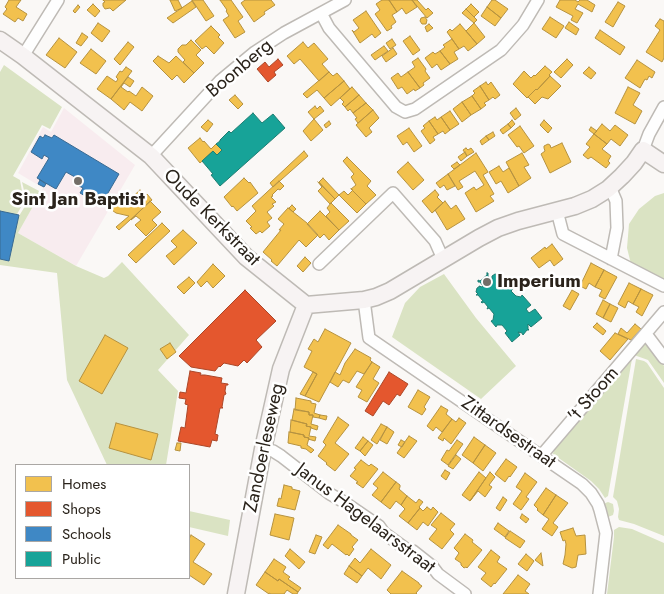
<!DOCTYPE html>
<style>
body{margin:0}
#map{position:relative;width:664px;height:594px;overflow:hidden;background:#faf8f6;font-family:Jost,sans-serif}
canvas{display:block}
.legend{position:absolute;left:15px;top:464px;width:175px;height:115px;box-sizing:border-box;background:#fff;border:1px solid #aaa7a4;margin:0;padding:6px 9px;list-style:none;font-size:15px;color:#2a231b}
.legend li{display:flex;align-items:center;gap:10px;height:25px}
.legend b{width:25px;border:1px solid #aaa7a4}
</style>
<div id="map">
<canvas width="664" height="594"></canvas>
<ul class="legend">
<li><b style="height:14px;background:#f2c14e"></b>Homes</li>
<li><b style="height:14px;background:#e4572e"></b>Shops</li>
<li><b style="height:14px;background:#3f88c5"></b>Schools</li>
<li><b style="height:14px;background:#17a398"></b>Public</li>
</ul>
</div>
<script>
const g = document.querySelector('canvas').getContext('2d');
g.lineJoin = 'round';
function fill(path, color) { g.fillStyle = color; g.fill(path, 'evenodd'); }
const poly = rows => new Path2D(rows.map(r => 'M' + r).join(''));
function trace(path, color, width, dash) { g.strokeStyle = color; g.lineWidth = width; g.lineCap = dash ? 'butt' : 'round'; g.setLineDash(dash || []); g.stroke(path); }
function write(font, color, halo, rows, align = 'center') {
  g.font = font + ' Jost,sans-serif'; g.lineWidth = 5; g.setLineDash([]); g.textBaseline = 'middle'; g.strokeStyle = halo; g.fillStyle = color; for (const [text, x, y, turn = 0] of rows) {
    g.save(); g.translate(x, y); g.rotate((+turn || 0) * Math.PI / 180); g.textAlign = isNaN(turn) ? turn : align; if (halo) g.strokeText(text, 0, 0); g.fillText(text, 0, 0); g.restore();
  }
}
fill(poly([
 [64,108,135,165,76,266,18,233,43,188,18,173,43,127,51,132]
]), '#f8ecef');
fill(poly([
 [4,65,62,107,50,129,42,125,13,176,20,180,24,202,9,228,11,229,27,203,22,182,41,192,18,233,76,266,104,278,108,276,122,262,189,335,158,370,178,391,166,465,107,465,67,380,57,273,0,265,0,72],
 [664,193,664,280,631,264,627,248,629,224,639,209,655,196],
 [444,274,476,318,516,366,481,399,392,337,405,303,420,287],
 [645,343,653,350,664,366,664,383,648,360,634,355],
 [632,359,608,496,605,498,599,489,591,481,553,454,554,449],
 [636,359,644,361,647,363,664,388,664,536,634,524,619,520,618,517,619,509,617,501,613,497],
 [608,502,613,504,614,511,613,515,608,517,603,504],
 [189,511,230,520,228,536,189,527],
 [619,527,632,529,664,543,664,594,607,594,614,537,614,530]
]), '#dae3c3');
const homes = poly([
 [9,0,21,0,16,7,27,14,23,21,18,18,15,22,3,14,7,9,5,7,9,0],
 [103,0,126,0,113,11,110,8,105,9,103,6,103,3,105,2,103,0],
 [170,0,178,0,182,8,175,11,170,0],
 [192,0,203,0,214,16,206,21,192,0],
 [220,0,231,0,243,17,238,21,245,32,235,38,223,20,229,16,226,11,227,10,220,0],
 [245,0,271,0,275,5,264,12,265,14,254,22,241,3,245,0],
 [382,0,389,0,397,12,392,15,396,22,391,26,392,28,387,31,375,14,380,10,376,4,382,0],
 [389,0,412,0,417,7,406,14,402,8,397,12,389,0],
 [412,0,417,0,426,10,428,8,433,13,427,18,412,0],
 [492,0,495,0,508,9,501,18,487,7,492,0],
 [560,0,575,0,578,2,580,0,587,0,595,5,592,12,578,4,575,9,583,13,577,23,571,20,573,16,556,7,560,0],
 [192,1,196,7,173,23,167,18,192,1],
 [618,2,625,6,613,27,605,22,618,2],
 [93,4,100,11,95,17,87,10,93,4],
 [471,4,479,12,474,17,466,9,471,4],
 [78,5,80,7,75,13,73,11,78,5],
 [487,7,501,18,495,26,481,16,487,7],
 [466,9,477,20,474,23,462,13,466,9],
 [366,11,381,33,375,38,372,34,360,43,352,30,354,32,359,28,353,20,366,11],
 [425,17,427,20,426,24,422,24,420,21,421,18,425,17],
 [550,17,564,26,556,38,542,29,550,17],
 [660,19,664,21,664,58,662,62,646,52,660,30,655,26,660,19],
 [569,22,579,29,576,35,565,28,569,22],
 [98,23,110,31,102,42,91,33,98,23],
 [474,23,485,37,477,44,466,31,474,23],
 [429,24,433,28,427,32,425,27,429,24],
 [460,24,477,44,468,51,464,46,459,49,447,32,450,29,452,31,460,24],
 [211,26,220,35,218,37,224,43,214,54,206,46,202,49,195,41,211,26],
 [600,30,625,47,620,55,595,38,600,30],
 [82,33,88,37,81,46,76,43,82,33],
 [410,36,420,50,413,55,403,41,410,36],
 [59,38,77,52,65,68,46,55,59,38],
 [392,39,396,45,390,49,386,43,392,39],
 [452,39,459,49,454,52,458,59,450,64,440,51,445,47,443,45,452,39],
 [191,40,201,50,196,55,204,63,194,73,183,62,185,60,178,52,178,49,182,45,186,45,191,40],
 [128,42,134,47,120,65,114,59,128,42],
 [303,42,308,48,314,43,328,59,322,64,329,72,319,81,300,59,294,64,287,56,303,42],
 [384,46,388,51,375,60,371,55,384,46],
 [393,48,397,54,386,62,382,56,393,48],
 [91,49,106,61,96,74,80,63,91,49],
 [440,51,450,64,441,70,437,64,432,68,425,58,433,52,435,54,440,51],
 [158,56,169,63,176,56,194,73,184,83,177,75,172,80,153,61,158,56],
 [418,58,426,69,425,71,430,78,423,83,424,85,420,88,408,72,415,67,412,62,418,58],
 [567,59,573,65,561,78,554,72,567,59],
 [637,60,655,72,652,78,649,76,647,80,645,79,640,88,625,78,637,60],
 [545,66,552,72,549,75,550,76,537,90,536,89,527,98,513,84,524,71,531,78,534,75,535,76,545,66],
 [126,67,132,71,111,99,97,89,107,76,116,82,118,79,116,77,120,71,122,72,126,67],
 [589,67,596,73,591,79,583,73,589,67],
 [329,72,333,76,337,73,344,81,324,98,317,90,307,98,303,94,329,72],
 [408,72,420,88,415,91,414,89,407,94,402,87,398,89,391,78,398,73,401,77,408,72],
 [550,76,561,86,548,99,542,97,535,104,528,97,536,89,537,90,550,76],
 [128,77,134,81,130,87,124,83,121,87,128,92,129,91,136,96,142,87,153,96,142,111,130,102,124,110,111,99,128,77],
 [344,81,350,89,352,87,331,106,324,98,344,81],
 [486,82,488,85,491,82,500,95,495,99,493,97,489,100,480,86,486,82],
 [480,86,489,100,484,103,486,105,481,109,472,96,475,93,473,91,480,86],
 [352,87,359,95,345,107,342,104,344,102,340,98,352,87],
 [628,87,640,93,633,105,642,111,635,124,615,113,628,87],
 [235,95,243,104,238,109,229,100,235,95],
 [359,95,366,103,353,113,350,109,348,111,345,107,359,95],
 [472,96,481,109,471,115,462,102,472,96],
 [462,102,471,115,462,122,453,109,462,102],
 [366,103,373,110,358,123,355,119,357,118,353,113,366,103],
 [315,106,317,109,320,106,324,111,314,119,308,112,315,106],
 [516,108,521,115,515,120,510,113,516,108],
 [373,110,379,118,369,128,372,132,366,137,356,125,373,110],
 [450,111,459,124,450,130,441,117,450,111],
 [435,117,437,120,441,117,450,130,445,134,443,131,438,134,429,121,435,117],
 [314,119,323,130,311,141,303,131,314,119],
 [208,120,213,124,207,132,201,127,208,120],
 [512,120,515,124,511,128,508,124,512,120],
 [544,120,552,128,548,133,540,125,544,120],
 [329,121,331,124,326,128,324,125,329,121],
 [429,121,438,134,433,137,435,140,430,144,421,131,425,128,423,126,429,121],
 [508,124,511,128,503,134,500,130,508,124],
 [602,124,610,131,615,125,628,135,620,146,611,139,607,144,594,134,602,124],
 [520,126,534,146,524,153,519,146,517,147,508,135,520,126],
 [591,127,597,131,594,134,589,130,591,127],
 [409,128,422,146,414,152,407,142,403,145,397,136,409,128],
 [493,132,495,136,489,140,486,136,493,132],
 [594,134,607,144,602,149,611,156,608,161,610,163,606,168,591,157,588,159,583,155,590,147,586,144,594,134],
 [486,136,489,140,482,145,480,141,486,136],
 [200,138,203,142,204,141,211,149,216,144,222,150,217,155,213,151,200,163,188,148,200,138],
 [562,143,571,162,550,173,541,154,545,151,544,148,544,146,548,144,550,145,551,148,562,143],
 [466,148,468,150,471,148,474,152,467,156,463,150,466,148],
 [304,151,308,156,273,187,270,183,304,151],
 [465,152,467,156,461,161,458,157,465,152],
 [476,153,488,172,483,175,494,194,490,196,494,201,476,212,465,193,474,187,476,190,484,185,475,171,459,181,463,187,458,190,448,174,476,153],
 [522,153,529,165,524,167,531,178,519,186,506,162,522,153],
 [347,157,371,181,367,186,376,195,366,204,351,189,356,185,351,177,354,174,343,161,347,157],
 [408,162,424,180,413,190,397,172,408,162],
 [457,162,460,165,454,169,451,166,457,162],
 [499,166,503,172,509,168,519,186,508,193,501,181,496,184,489,172,499,166],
 [448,174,455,186,447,190,444,185,440,188,436,183,448,174],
 [244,178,249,183,250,182,258,193,237,211,233,206,232,207,224,197,244,178],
 [323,178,339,195,335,199,319,182,323,178],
 [279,181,284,186,280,190,278,189,272,195,273,196,271,197,276,202,272,204,274,206,267,212,272,218,267,222,270,226,262,233,260,231,256,234,250,228,252,227,246,221,256,211,252,206,279,181],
 [318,182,335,199,330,204,318,191,322,187,318,182],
 [351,189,366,204,357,213,339,195,344,191,348,195,353,190,351,189],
 [140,190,145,196,147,194,152,200,119,230,116,227,129,216,116,213,109,208,117,195,127,202,140,190],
 [435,190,439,195,437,197,443,203,432,213,422,201,435,190],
 [150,201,161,212,152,220,157,225,146,236,135,225,141,220,136,216,131,220,150,201],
 [445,201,451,209,456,205,465,219,447,230,435,210,432,213,445,201],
 [331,203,349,221,339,230,326,216,330,212,327,208,331,203],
 [292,205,296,209,293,212,289,208,292,205],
 [288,208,307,223,318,235,306,247,299,240,277,266,271,261,272,260,263,252,281,230,279,230,284,224,278,219,288,208],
 [320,211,339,230,329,240,324,234,320,238,307,224,320,211],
 [162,223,170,231,136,263,128,255,162,223],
 [183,230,197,243,174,265,166,256,177,247,171,241,183,230],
 [552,244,563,259,554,266,550,260,539,268,531,258,545,247,546,249,552,244],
 [305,257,311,263,303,272,297,266,305,257],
 [591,263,604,270,595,287,589,283,586,289,580,286,591,263],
 [213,264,225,276,213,288,207,281,201,287,197,282,213,264],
 [604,270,617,277,605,299,599,296,602,290,595,287,604,270],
 [189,277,195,283,184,294,177,287,189,277],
 [629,283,641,289,633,304,628,301,625,308,618,304,629,283],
 [641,289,653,295,642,316,636,312,639,307,633,304,641,289],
 [572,290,579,294,570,310,563,306,572,290],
 [603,300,610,304,603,318,596,314,603,300],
 [610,304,618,308,611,322,603,318,610,304],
 [597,323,606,331,603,335,593,327,597,323],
 [635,324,641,329,631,340,618,334,621,328,627,333,635,324],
 [325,329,351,343,319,402,305,396,317,374,304,367,312,351,308,349,314,339,318,342,325,329],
 [615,333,628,339,610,360,600,351,615,333],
 [105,335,128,348,102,394,79,381,105,335],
 [170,343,176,352,167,359,160,349,170,343],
 [355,349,371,358,370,360,372,362,364,374,357,371,349,383,343,380,338,387,330,382,335,372,340,375,345,363,355,349],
 [372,362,380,367,373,379,379,383,367,402,358,397,362,390,356,387,372,362],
 [313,372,317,374,305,396,300,394,313,372],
 [418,390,430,397,424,407,426,409,422,415,408,407,418,390],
 [296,398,311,401,311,403,316,404,314,413,320,415,319,418,313,417,313,415,309,415,309,412,295,410,296,398],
 [441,406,448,410,446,414,452,419,442,432,436,427,433,431,427,426,441,406],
 [294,409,309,412,309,415,313,415,311,424,318,426,317,430,311,428,311,427,306,426,307,424,292,420,294,409],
 [320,415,327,416,326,420,319,418,320,415],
 [338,417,349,425,335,443,349,454,335,471,326,464,327,463,318,456,326,445,323,442,338,417],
 [459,418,466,423,451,444,444,438,443,441,438,438,452,419,456,422,459,418],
 [291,420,307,424,306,426,311,427,309,436,316,437,315,441,308,439,309,438,304,437,304,435,290,432,291,420],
 [116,423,158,434,151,460,109,448,116,423],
 [381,424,387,427,377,444,371,440,381,424],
 [387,427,394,432,387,444,380,440,387,427],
 [289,432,304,435,304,437,309,438,307,445,314,450,311,453,306,449,301,448,301,446,288,443,289,432],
 [409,436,417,441,404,458,397,453,409,436],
 [363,437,368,441,360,451,355,448,363,437],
 [474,437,485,445,473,463,462,455,474,437],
 [401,440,405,442,402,447,398,445,401,440],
 [457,440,463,444,448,465,441,460,447,450,449,451,457,440],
 [368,441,373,445,365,456,360,451,368,441],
 [177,443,181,443,180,451,175,450,177,443],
 [485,445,496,453,483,471,473,463,485,445],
 [456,455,461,459,453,469,448,466,456,455],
 [506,459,517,467,510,477,509,476,505,482,495,474,506,459],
 [361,460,369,466,371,464,378,469,363,488,356,483,358,482,350,476,356,469,354,468,361,460],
 [445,470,450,473,446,480,441,476,445,470],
 [383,472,396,482,381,502,372,495,378,488,373,484,383,472],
 [479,472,486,478,470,501,462,495,479,472],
 [490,472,495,477,489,485,492,487,485,497,478,491,470,501,490,472],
 [525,473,537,482,526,497,529,499,521,510,513,504,522,491,516,487,525,473],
 [396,482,400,485,400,487,399,489,407,496,401,505,396,501,390,509,381,502,396,482],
 [284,485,292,487,292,489,300,491,295,510,277,506,279,498,281,499,284,485],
 [546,488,556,495,543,515,537,510,538,509,534,505,546,488],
 [556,495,568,503,553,523,558,527,552,536,542,529,549,519,543,515,556,495],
 [407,496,416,503,419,499,423,502,419,507,420,508,408,523,399,516,405,509,401,505,407,496],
 [503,497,507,500,500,511,496,508,503,497],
 [427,507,431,510,433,507,438,512,428,526,423,522,417,530,408,523,420,508,423,511,427,507],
 [441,513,455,524,450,530,454,534,442,549,429,539,437,529,431,525,441,513],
 [275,514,294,518,289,540,270,535,275,514],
 [522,514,529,519,526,523,520,518,522,514],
 [498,523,509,531,505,537,494,529,498,523],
 [338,525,351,534,351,535,358,540,352,547,354,549,349,556,347,554,346,555,332,544,328,549,323,545,338,525],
 [573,528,576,536,585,535,586,554,578,555,576,567,572,568,563,564,565,555,566,544,565,540,563,541,560,532,573,528],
 [510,531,525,541,520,548,505,538,510,531],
 [465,534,473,540,472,542,482,550,467,568,466,567,464,568,461,565,461,563,455,559,459,553,454,548,465,534],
 [191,535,205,544,193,562,212,574,204,585,189,575,189,539,191,535],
 [316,535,322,537,315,554,309,552,316,535],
 [290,549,305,562,299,569,285,556,290,549],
 [371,549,391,565,381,579,368,568,362,576,349,566,355,558,360,563,371,549],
 [491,550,500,557,497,562,507,569,495,584,494,583,491,587,481,579,486,573,478,567,491,550],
 [541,553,543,566,535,560,541,553],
 [526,554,534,561,527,571,518,564,526,554],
 [274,559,286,567,283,572,290,577,288,579,301,588,298,592,279,579,278,581,265,572,274,559],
 [349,566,362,576,357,583,344,574,349,566],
 [402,571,419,583,419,584,422,586,416,593,417,594,391,594,387,590,402,571],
 [265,572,278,581,279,579,298,592,297,594,293,594,287,590,284,594,271,594,269,593,269,594,256,585,265,572],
 [518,575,530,584,525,591,529,594,503,594,518,575]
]);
fill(homes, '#f2c14e');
trace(homes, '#b6923f', 1);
const shops = poly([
 [278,59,283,65,274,72,276,75,268,82,257,69,265,62,269,67,278,59],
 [245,290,276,321,256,340,262,347,247,363,244,360,238,366,224,363,220,367,219,366,215,371,191,367,179,356,245,290],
 [190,371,201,373,200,375,205,375,222,378,221,383,228,384,228,385,226,385,225,391,226,394,224,395,222,407,223,408,220,408,215,434,218,435,217,441,212,440,210,447,178,441,181,427,185,428,188,405,185,404,186,399,179,398,180,392,186,393,190,371],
 [389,372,408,384,400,396,397,394,389,405,383,401,373,416,365,411,389,372]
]);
fill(shops, '#e4572e');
trace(shops, '#ac4728', 1);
const schools = poly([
 [45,135,52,138,54,135,119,174,101,205,80,193,83,188,79,186,82,181,66,172,56,189,37,178,49,158,44,155,42,159,31,152,40,136,43,138,45,135],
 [40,180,46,184,44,187,38,184,40,180],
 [0,211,19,215,9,261,0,259,0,211]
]);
fill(schools, '#3f88c5');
trace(schools, '#396a92', 1);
const public = poly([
 [253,113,262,123,273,114,285,128,220,186,211,175,213,174,202,161,213,151,217,155,222,150,216,144,220,141,220,140,229,131,231,133,253,113],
 [487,273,488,273,488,276,491,280,492,279,492,276,495,274,498,275,499,274,500,276,502,275,501,277,506,283,507,282,508,282,507,284,511,289,513,289,511,291,516,296,521,297,522,295,523,296,531,305,526,309,529,313,535,309,542,318,531,327,528,324,528,329,529,330,527,330,523,335,522,333,518,332,520,335,512,342,505,333,507,331,502,325,497,325,496,327,491,321,493,320,494,314,489,308,487,309,488,307,484,302,482,303,481,302,483,301,478,295,476,295,478,294,476,292,477,288,479,287,479,286,482,287,483,286,480,282,478,282,478,280,480,281,487,275,487,273]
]);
fill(public, '#17a398');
trace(public, '#1d7d72', 1);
const street = poly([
 [321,13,329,28,396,107,405,112,415,109,501,50,523,25,538,0],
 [23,56,58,0],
 [643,150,649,134,664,107],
 [151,156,220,81,255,52,284,33,345,0],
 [610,187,616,201,617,228,611,259],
 [557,211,563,234,664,286],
 [319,264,393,193,435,241,443,259],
 [364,300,369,338,582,484,591,493,598,504,600,510,606,533,599,594],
 [646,334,664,358],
 [263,449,273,451,281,456,330,494,344,502,379,526,384,533,406,549,413,551,432,566,438,574,465,594],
 [541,456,664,312]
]);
const secondary = poly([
 [0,40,23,56,151,156,246,257,306,305,364,300,376,297,390,291,479,238,498,228,518,221,575,206,592,199,608,189,622,176,634,163,643,150,664,164],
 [236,594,263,449,281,369,306,305]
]);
trace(street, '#bebab5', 14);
trace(secondary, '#bebab5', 19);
trace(street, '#fefefe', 11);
trace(secondary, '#f7f3f3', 16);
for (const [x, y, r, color] of [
 [78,181,5,"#736e68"],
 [487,282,5,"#736e68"]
]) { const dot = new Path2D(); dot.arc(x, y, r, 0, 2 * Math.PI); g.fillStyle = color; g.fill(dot); trace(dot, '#fff', 2); }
write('19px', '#2a231b', '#fff', [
 ["Boonberg",240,69,-40],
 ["Oude Kerkstraat",211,218,45],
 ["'t Stoom",594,395,-49],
 ["Zittardsestraat",508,433,35],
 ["Zandoerleseweg",265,448,-78],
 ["Janus Hagelaarsstraat",365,519,37]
]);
write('bold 19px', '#2a231b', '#fff', [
 ["Sint Jan Baptist",78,200],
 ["Imperium",497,282,"left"]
]);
</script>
